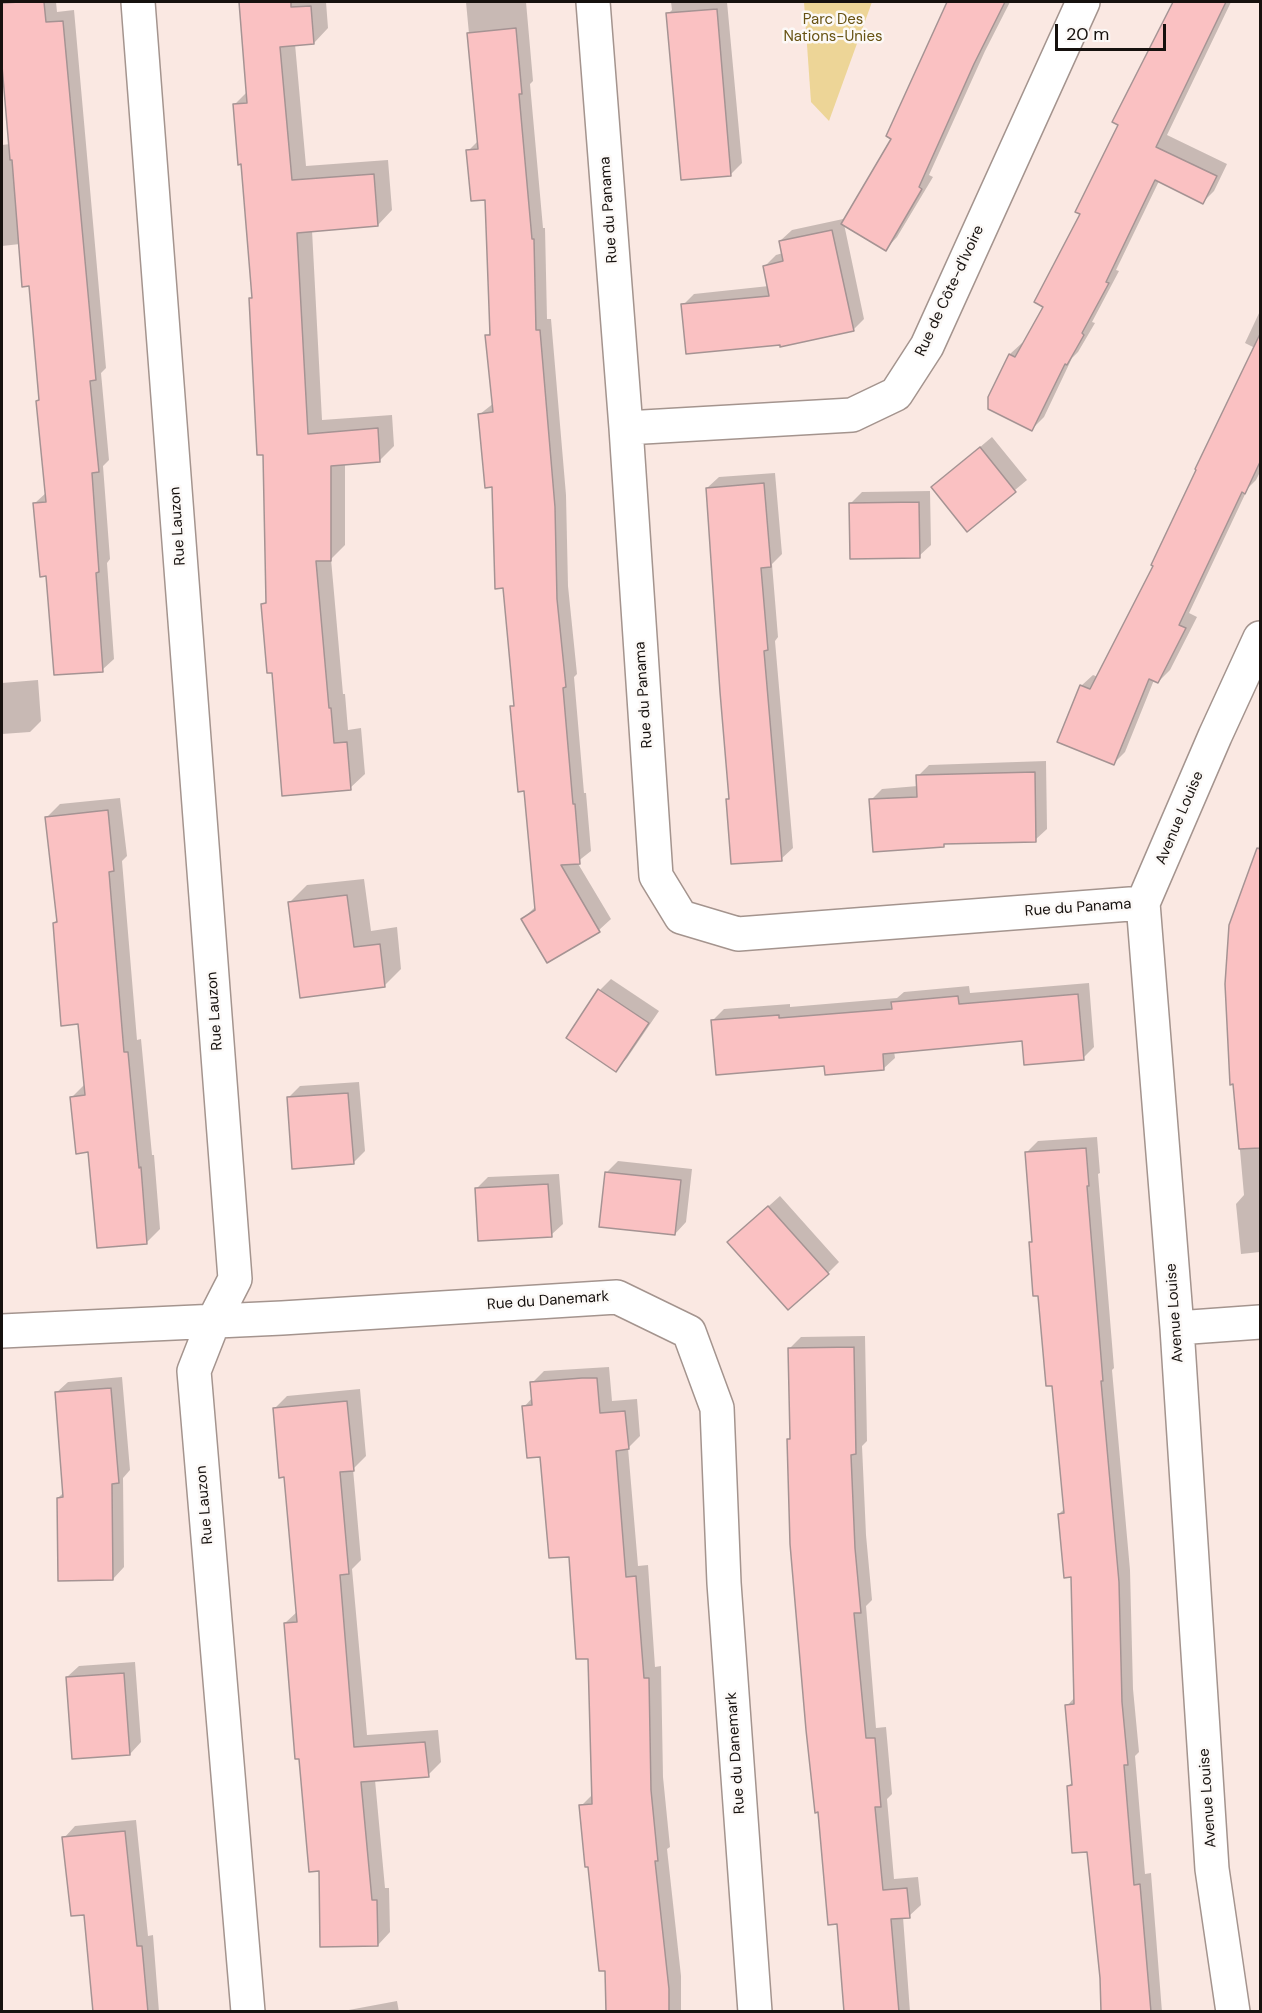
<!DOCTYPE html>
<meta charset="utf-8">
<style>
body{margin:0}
#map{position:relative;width:1262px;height:2013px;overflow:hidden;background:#fae8e2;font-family:"DM Sans",sans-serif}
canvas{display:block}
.frame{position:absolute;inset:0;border:3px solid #16110e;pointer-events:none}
.scale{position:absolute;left:1055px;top:24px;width:111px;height:27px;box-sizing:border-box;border:3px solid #16110e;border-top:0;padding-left:8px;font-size:18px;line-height:21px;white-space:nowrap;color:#16110e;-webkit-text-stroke:4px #fcf9f7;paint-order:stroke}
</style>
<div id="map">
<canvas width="1262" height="2013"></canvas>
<div class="frame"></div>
<div class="scale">20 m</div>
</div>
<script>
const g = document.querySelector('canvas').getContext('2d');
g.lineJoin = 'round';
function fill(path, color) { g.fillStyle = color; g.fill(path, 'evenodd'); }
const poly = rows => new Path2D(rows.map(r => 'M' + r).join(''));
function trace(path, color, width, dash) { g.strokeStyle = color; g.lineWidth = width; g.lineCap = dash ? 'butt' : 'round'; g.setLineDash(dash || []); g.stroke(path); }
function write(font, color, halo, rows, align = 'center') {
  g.font = font + ' "DM Sans",sans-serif'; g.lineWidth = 5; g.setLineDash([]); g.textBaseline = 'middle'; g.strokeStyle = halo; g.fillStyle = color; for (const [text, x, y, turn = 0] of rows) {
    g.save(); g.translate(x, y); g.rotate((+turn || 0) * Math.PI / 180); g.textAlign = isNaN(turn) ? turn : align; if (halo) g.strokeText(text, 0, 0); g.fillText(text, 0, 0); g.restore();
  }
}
fill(poly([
 [804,2,872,2,829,121,811,102]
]), '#edd597');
fill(poly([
 [2,2,56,2,57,12,74,10,106,368,101,373,109,460,103,466,110,559,107,563,114,659,102,670,48,575,35,503,47,492,30,285,20,244,2,246,2,145,10,144,4,72,2,72],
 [241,2,326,2,328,28,314,43,295,44,306,166,388,160,392,210,378,225,312,230,322,420,392,415,394,446,380,460,345,463,345,545,331,559,343,694,345,694,348,730,361,728,365,774,350,788,273,671,263,604,268,600,265,453,251,298,253,296,242,163,235,104,248,91],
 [466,2,526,2,533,81,530,84,543,228,545,228,547,319,551,319,566,495,568,586,577,674,574,677,584,793,586,793,591,851,577,862,611,919,599,930,548,961,523,919,536,906,525,790,512,707,515,704,494,485,480,414,494,403,487,336,491,332,486,198,468,151,479,140],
 [671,2,727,2,742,163,730,175,668,14,672,10],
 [948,2,1010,2,985,51,929,175,933,177,897,237,886,249,844,224,864,319,853,330,683,305,694,294,769,286,765,266,776,255,783,253,780,241,792,230,843,219,844,223,893,138,929,42],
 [1175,2,1231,2,1167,135,1227,164,1214,191,1203,202,1159,181,1116,270,1119,271,1092,322,1095,323,1078,352,1072,358,1044,417,1032,429,990,397,1010,354,1022,343,1024,344,1045,306,1146,61],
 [1260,311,1260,472,1256,480,1248,488,1189,613,1197,617,1170,670,1158,682,1154,680,1125,752,1114,763,1081,686,1093,675,1098,677,1155,565,1255,348,1245,343],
 [992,437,1027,480,967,530,933,487],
 [775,473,782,554,772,564,778,637,775,641,793,848,781,859,728,800,731,797,707,488,719,477],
 [930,491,931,545,919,556,851,503,862,492],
 [38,680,41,721,30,732,2,734,2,683],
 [1046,761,1047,829,1035,840,947,842,943,846,871,800,882,789,918,786,918,776,929,765],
 [120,798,127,856,122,861,137,1040,141,1039,152,1155,154,1155,160,1229,147,1242,90,1151,72,1097,85,1084,79,1023,54,923,58,919,46,818,60,804],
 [1260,843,1260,1252,1241,1254,1236,1204,1244,1195,1234,1083,1231,925],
 [364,879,371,931,397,927,401,969,384,986,290,902,307,885],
 [611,979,659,1011,627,1058,616,1070,600,990],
 [1089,983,1094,1047,1083,1058,1024,1040,894,1051,895,1058,883,1069,825,1064,712,1021,724,1009,790,1004,790,1007,897,998,904,992,969,986,970,993],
 [359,1082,365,1151,353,1163,288,1098,300,1086],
 [1097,1137,1100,1173,1098,1174,1114,1368,1112,1370,1130,1570,1133,1689,1139,1752,1135,1756,1145,1874,1151,1873,1162,2012,1103,2012,1088,1850,1068,1786,1073,1782,1067,1706,1075,1697,1072,1575,1059,1514,1065,1508,1054,1384,1030,1243,1033,1240,1026,1153,1038,1141],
 [618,1161,692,1169,686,1222,675,1234,607,1172],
 [559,1174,563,1224,551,1235,476,1189,488,1177],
 [780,1196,839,1262,828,1273,741,1231],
 [865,1336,867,1441,862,1446,866,1535,872,1600,866,1606,876,1728,886,1727,892,1794,887,1799,894,1879,918,1877,921,1905,909,1916,903,1917,910,2012,846,2012,839,1922,788,1440,791,1436,789,1349,801,1337],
 [609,1367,612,1401,637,1399,640,1436,628,1448,638,1566,648,1565,655,1667,661,1666,663,1777,670,1847,667,1849,681,1976,681,2012,608,2012,607,1969,581,1806,593,1794,590,1657,570,1555,541,1455,524,1407,533,1397,532,1383,544,1371],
 [122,1377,130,1470,123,1478,124,1567,113,1579,58,1498,64,1492,56,1393,68,1382],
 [360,1389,366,1456,353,1469,361,1560,352,1569,367,1735,438,1730,441,1762,428,1775,375,1780,385,1888,389,1888,390,1932,378,1945,320,1869,285,1623,298,1611,286,1476,274,1409,287,1396],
 [135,1662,141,1742,130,1754,67,1677,79,1666],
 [136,1820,148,1936,153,1935,159,2012,95,2012,85,1913,64,1838,75,1826],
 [397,2001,399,2012,338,2012]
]), '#0003');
const building = poly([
 [20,2,44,2,46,22,63,21,96,380,90,381,99,472,92,473,99,572,96,573,103,672,54,675,46,576,40,577,33,503,46,502,36,401,39,400,29,286,22,287,12,160,10,160,2,66,2,3,20,2],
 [239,2,291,2,291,7,311,6,314,44,280,47,292,180,374,174,378,226,297,233,308,434,378,428,380,462,331,466,331,561,316,561,329,708,331,708,334,743,347,742,351,790,282,796,272,673,267,673,261,604,266,603,263,455,257,455,249,298,252,298,241,164,238,165,233,104,247,103,239,2],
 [947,2,1005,2,974,64,919,187,922,189,886,251,841,224,891,139,886,136,947,2],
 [1173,2,1226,2,1156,147,1217,176,1203,204,1155,180,1106,282,1109,283,1082,333,1084,335,1067,365,1065,364,1032,431,988,409,988,397,1009,354,1015,357,1043,307,1034,302,1080,214,1075,212,1118,125,1112,122,1173,2],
 [717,9,731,176,681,180,666,13,717,9],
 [516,28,522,94,519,94,532,239,534,239,536,330,540,330,555,507,557,599,566,687,563,688,573,804,575,804,580,864,561,865,600,932,547,963,521,919,535,910,524,791,518,792,510,706,514,706,503,588,495,589,492,487,485,488,478,414,493,412,485,335,490,335,485,200,471,201,466,150,478,149,467,33,516,28],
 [832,230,854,331,780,347,780,345,686,354,681,304,769,296,763,266,783,261,779,241,832,230],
 [1260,334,1260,462,1245,494,1242,492,1179,625,1186,628,1158,683,1149,679,1114,765,1057,742,1080,685,1090,689,1153,566,1151,565,1196,470,1195,469,1260,334],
 [980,447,1016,492,967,532,931,487,980,447],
 [764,483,771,567,761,568,768,650,764,651,782,861,731,864,726,799,729,799,720,692,706,488,764,483],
 [919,502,920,558,850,559,849,503,919,502],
 [1035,772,1036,842,944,844,944,847,873,852,869,799,917,797,916,775,1035,772],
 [108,810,114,871,109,872,124,1052,128,1052,139,1168,141,1167,147,1244,97,1248,88,1152,76,1154,70,1097,85,1095,78,1024,61,1026,53,923,57,922,45,817,108,810],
 [1257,848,1260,849,1260,1148,1239,1149,1233,1084,1230,1085,1225,984,1229,925,1257,848],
 [347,895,354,947,380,944,385,987,300,998,288,902,347,895],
 [598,989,649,1023,616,1072,566,1038,598,989],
 [1078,994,1084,1060,1024,1065,1022,1041,883,1054,884,1070,825,1075,824,1066,716,1075,711,1020,779,1015,779,1018,892,1009,891,1002,958,996,959,1004,1078,994],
 [348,1093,354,1164,292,1169,287,1097,348,1093],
 [1086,1148,1089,1186,1087,1186,1103,1381,1101,1381,1119,1582,1122,1702,1128,1765,1124,1765,1134,1885,1140,1884,1151,2012,1101,2012,1100,1978,1087,1852,1072,1853,1067,1786,1072,1785,1065,1705,1074,1704,1071,1577,1064,1578,1058,1514,1064,1513,1052,1386,1046,1386,1038,1296,1033,1296,1029,1242,1032,1242,1025,1152,1086,1148],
 [605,1172,681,1180,675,1235,599,1227,605,1172],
 [548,1184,552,1237,478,1241,475,1188,548,1184],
 [768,1206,829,1274,788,1310,727,1242,768,1206],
 [854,1347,856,1454,851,1455,855,1548,861,1613,854,1613,866,1738,875,1738,881,1807,875,1807,883,1890,907,1888,910,1918,891,1919,899,2012,844,2012,837,1924,828,1925,818,1812,815,1813,806,1730,790,1544,787,1439,790,1439,788,1348,854,1347],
 [582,1378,597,1378,600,1413,625,1411,629,1449,616,1451,626,1577,636,1576,644,1678,649,1678,651,1790,658,1861,655,1861,669,1989,669,2012,606,2012,605,1971,599,1971,588,1867,585,1867,579,1805,592,1804,588,1659,576,1659,569,1557,549,1558,540,1457,527,1458,522,1406,532,1405,530,1382,582,1378],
 [111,1388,119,1483,112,1484,113,1580,58,1581,57,1498,63,1497,55,1392,111,1388],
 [347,1401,354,1471,340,1472,349,1574,340,1575,354,1747,425,1742,429,1777,361,1782,372,1900,377,1900,378,1946,320,1947,319,1871,309,1872,299,1759,295,1759,284,1623,297,1622,284,1477,279,1478,273,1408,347,1401],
 [124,1673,130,1755,72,1759,66,1677,124,1673],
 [125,1831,137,1946,142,1946,148,2012,93,2012,84,1915,71,1916,62,1837,125,1831]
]);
fill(building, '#fac1c2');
trace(building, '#a59393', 1.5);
const minor = poly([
 [138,2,235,1279,214,1320,194,1371,248,2012],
 [593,2,626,428,656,876,681,917,738,934,1143,903],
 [626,428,852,415,896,394,927,346,1083,2],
 [1177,1328,1260,1322],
 [2,1331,282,1318,617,1297,689,1332,717,1408,724,1583,755,2012],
 [1233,2012,1212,1869,1177,1328,1143,903,1215,736,1260,638]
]);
trace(minor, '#a4948e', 36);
trace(minor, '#fff', 33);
write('15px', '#675212', '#fcf9f7', [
 ["Parc Des",833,20],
 ["Nations-Unies",833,37]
]);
write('15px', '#16110e', '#fcf9f7', [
 ["Rue du Panama",609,210,-94],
 ["Rue de Côte-d'Ivoire",950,291,-65],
 ["Rue Lauzon",178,526,-94],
 ["Rue du Panama",644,695,-94],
 ["Avenue Louise",1180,818,-67],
 ["Rue du Panama",1078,908,-4],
 ["Rue Lauzon",215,1011,-94],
 ["Rue du Danemark",548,1301,-4],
 ["Avenue Louise",1175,1313,-94],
 ["Rue Lauzon",205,1505,-95],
 ["Rue du Danemark",736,1753,-94],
 ["Avenue Louise",1208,1798,-94]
]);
</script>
